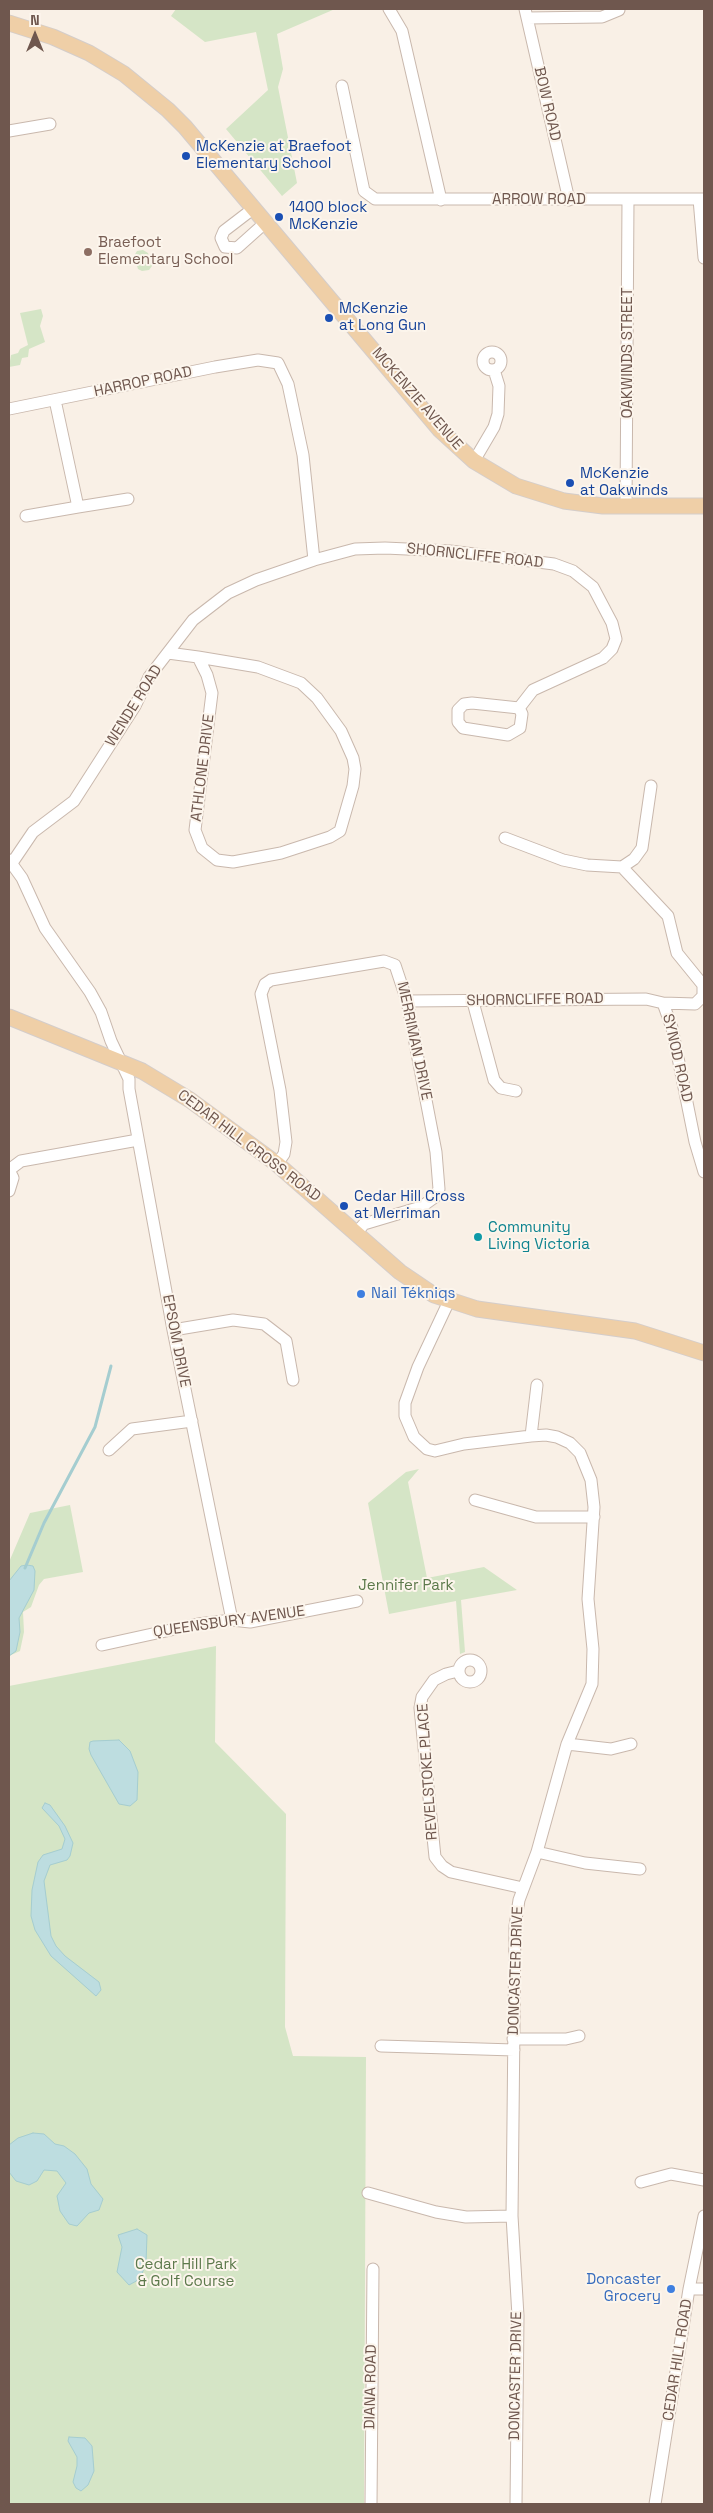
<!DOCTYPE html>
<meta charset="utf-8">
<style>
body{margin:0}
#map{position:relative;width:713px;height:2513px;overflow:hidden;background:#f9f0e6;font-family:"Space Grotesk",sans-serif}
canvas{display:block}
.frame{position:absolute;inset:0;border:10px solid #6f574e;pointer-events:none}
.north{position:absolute;left:10px;top:10px;width:50px;height:50px;-webkit-text-stroke:4px #fcf5ec;paint-order:stroke;rotate:0deg;font-size:14px;font-weight:700;line-height:20px;text-align:center;color:#6f574e}
.north::after{content:'';display:block;margin:auto;width:18px;height:22px;background:#6f574e;clip-path:polygon(50% 0,100% 100%,50% 72%,0 100%)}
</style>
<div id="map">
<canvas width="713" height="2513"></canvas>
<div class="frame"></div>
<div class="north">N</div>
</div>
<script>
const g = document.querySelector('canvas').getContext('2d');
g.lineJoin = 'round';
function fill(path, color) { g.fillStyle = color; g.fill(path, 'evenodd'); }
const poly = rows => new Path2D(rows.map(r => 'M' + r).join(''));
function trace(path, color, width, dash) { g.strokeStyle = color; g.lineWidth = width; g.lineCap = dash ? 'butt' : 'round'; g.setLineDash(dash || []); g.stroke(path); }
function write(font, color, halo, rows, align = 'center') {
  g.font = font + ' "Space Grotesk",sans-serif'; g.lineWidth = 4; g.setLineDash([]); g.textBaseline = 'middle'; g.strokeStyle = halo; g.fillStyle = color; for (const [text, x, y, turn = 0] of rows) {
    g.save(); g.translate(x, y); g.rotate((+turn || 0) * Math.PI / 180); g.textAlign = isNaN(turn) ? turn : align; if (halo) g.strokeText(text, 0, 0); g.fillText(text, 0, 0); g.restore();
  }
}
fill(poly([
 [176,9,335,9,277,34,283,69,278,87,297,183,282,196,226,129,268,90,256,32,205,42,171,16],
 [143,250,148,253,152,266,149,270,142,271,138,269,134,256,137,251],
 [41,309,43,316,40,326,45,342,29,349,28,357,22,358,20,365,9,367,11,355,18,353,20,349,28,345,20,313],
 [419,1469,408,1482,427,1578,484,1567,517,1590,461,1600,465,1652,460,1654,456,1601,389,1614,368,1503,406,1472],
 [70,1505,83,1572,44,1579,39,1585,31,1607,23,1612,24,1632,20,1651,9,1656,9,1562,30,1513],
 [216,1646,215,1742,286,1814,285,2027,293,2056,366,2057,364,2504,9,2504,9,1686]
]), '#d5e5c6');
const water = poly([
 [27,1565,33,1566,35,1571,34,1590,19,1618,20,1632,16,1651,9,1656,9,1581,21,1566,27,1565],
 [119,1740,130,1751,138,1772,137,1800,130,1806,119,1804,91,1755,89,1749,90,1742,93,1741,119,1740],
 [45,1803,50,1805,65,1826,73,1843,70,1856,67,1860,50,1865,44,1881,51,1936,56,1946,65,1956,99,1982,101,1990,96,1996,51,1956,35,1930,31,1916,32,1890,38,1862,43,1855,62,1849,65,1839,59,1826,42,1808,45,1803],
 [33,2133,44,2134,55,2144,64,2146,75,2154,87,2169,91,2184,103,2199,99,2210,89,2213,77,2226,69,2224,60,2211,57,2196,66,2183,57,2171,44,2170,37,2181,29,2185,16,2181,9,2172,9,2145,18,2138,33,2133],
 [137,2229,147,2235,146,2263,140,2279,129,2285,117,2272,122,2247,118,2235,137,2229],
 [69,2437,85,2438,92,2446,94,2471,88,2485,81,2491,76,2488,73,2482,77,2466,77,2457,68,2441,69,2437]
]);
fill(water, '#bddde0');
trace(water, '#a5cdd0', 1);
trace(poly([
 [25,1568,44,1523,95,1427,111,1366]
]), '#a5cdd0', 3);
const minor = poly([
 [389,9,402,31,441,200],
 [525,9,569,200],
 [527,18,602,17,619,10],
 [342,86,364,191,375,199,704,199],
 [9,131,50,124],
 [699,199,704,258],
 [254,208,224,231,221,238,225,247,237,248,266,222],
 '483 361a9 9 0 1 1 18 0a9 9 0 1 1-18 0Z',
 [9,409,215,367,258,360,278,363,288,384,303,455,314,560,256,580,228,593,193,620,149,677,135,706,74,801,33,832,12,863],
 [474,461,494,427,498,414,499,386,494,370],
 [626,506,628,200],
 [78,507,128,499],
 [26,516,78,507,55,400],
 [314,560,355,549,385,548,450,551,554,564,573,571,593,587,612,623,616,639,612,649,603,658,533,690,519,708],
 [168,653,198,657,258,667,301,683,317,698,341,731,353,758,355,769,353,786,340,831,330,837,281,853,233,862,217,860,202,848,195,830,212,693,207,675,198,657],
 [472,703,519,708,522,714,520,728,508,735,463,728,458,722,458,710,464,704,472,703],
 [505,838,563,860,587,865,622,867],
 [9,860,22,878,45,928,90,992,101,1012,111,1041,129,1079,129,1089,173,1330,232,1620],
 [407,1001,646,999,663,1003,695,1004,703,996,703,985,677,953,668,916,622,867,634,859,642,848,651,786],
 [473,1002,494,1080,501,1088,516,1091],
 [663,1003,672,1028,695,1142,704,1172],
 [277,1164,284,1154,286,1142,280,1090,261,994,265,984,271,980,384,961,395,965,407,1001,436,1152,439,1189,435,1197,421,1207,364,1224,356,1233],
 [9,1170,21,1161,138,1140],
 [9,1170,13,1178,9,1191],
 [449,1301,418,1367,405,1403,405,1416,414,1437,427,1449,435,1451,464,1444,531,1436,546,1435,557,1437,570,1443,580,1453,591,1480,594,1507,588,1599,593,1649,592,1684,567,1744,537,1852,519,1900,515,1926,512,2216,518,2316,516,2504],
 [173,1330,233,1320,264,1324,286,1341,293,1380],
 [531,1436,537,1385],
 [109,1450,132,1429,192,1421],
 [475,1500,536,1517,594,1517],
 [102,1645,198,1624,232,1620,250,1622,357,1601],
 '459 1671a11 11 0 1 1 22 0a11 11 0 1 1-22 0Z',
 [458,1671,446,1674,434,1680,422,1697,420,1708,435,1857,442,1866,451,1872,523,1888],
 [567,1744,611,1749,631,1744],
 [537,1852,585,1863,640,1869],
 [513,2039,566,2039,579,2036],
 [381,2046,514,2050],
 [641,2182,671,2174,704,2180],
 [368,2193,436,2212,466,2217,512,2216],
 [689,2289,704,2289],
 [371,2504,373,2269],
 [655,2504,689,2289,704,2216]
]);
const major = poly([
 [9,23,53,37,89,53,124,74,168,110,185,127,440,430,474,461,516,486,564,501,603,506,704,506],
 [9,1017,142,1071,190,1100,277,1164,400,1272,434,1295,477,1309,635,1331,704,1353]
]);
trace(minor, '#c9b8ad', 13);
trace(major, '#d4cdca', 17);
trace(minor, '#fff', 11);
trace(major, '#efcfa7', 15);
for (const [x, y, r, color] of [
 [186,156,5,"#1a4fb4"],
 [279,217,5,"#1a4fb4"],
 [88,252,5,"#8d6e63"],
 [329,318,5,"#1a4fb4"],
 [570,483,5,"#1a4fb4"],
 [344,1206,5,"#1a4fb4"],
 [478,1237,5,"#0f9aa8"],
 [361,1294,5,"#3f7fe0"],
 [671,2289,5,"#3f7fe0"]
]) { const dot = new Path2D(); dot.arc(x, y, r, 0, 2 * Math.PI); g.fillStyle = color; g.fill(dot); trace(dot, '#fcf5ec', 2); }
write('15px', '#6f574e', '#fcf5ec', [
 ["BOW ROAD",547,104,77],
 ["ARROW ROAD",539,200],
 ["OAKWINDS STREET",628,353,-90],
 ["HARROP ROAD",143,382,-12],
 ["MCKENZIE AVENUE",417,399,49],
 ["SHORNCLIFFE ROAD",475,556,6],
 ["WENDE ROAD",134,706,-58],
 ["ATHLONE DRIVE",203,768,-83],
 ["SHORNCLIFFE ROAD",535,1000,-1],
 ["MERRIMAN DRIVE",414,1041,78],
 ["SYNOD ROAD",677,1058,77],
 ["CEDAR HILL CROSS ROAD",249,1146,37],
 ["EPSOM DRIVE",176,1341,79],
 ["QUEENSBURY AVENUE",229,1622,-8],
 ["REVELSTOKE PLACE",428,1772,-94],
 ["DONCASTER DRIVE",516,1971,-88],
 ["CEDAR HILL ROAD",678,2360,-81],
 ["DONCASTER DRIVE",516,2376,-89],
 ["DIANA ROAD",371,2387,-89]
]);
write('15px', '#164399', '#fcf5ec', [
 ["McKenzie at Braefoot",196,147],
 ["Elementary School",196,164],
 ["1400 block",289,208],
 ["McKenzie",289,225],
 ["McKenzie",339,309],
 ["at Long Gun",339,326],
 ["McKenzie",580,474],
 ["at Oakwinds",580,491],
 ["Cedar Hill Cross",354,1197],
 ["at Merriman",354,1214]
], 'left');
write('15px', '#785e54', '#fcf5ec', [
 ["Braefoot",98,243],
 ["Elementary School",98,260]
], 'left');
write('15px', '#0d838f', '#fcf5ec', [
 ["Community",488,1228],
 ["Living Victoria",488,1245]
], 'left');
write('15px', '#366cbe', '#fcf5ec', [
 ["Nail Tékniqs",371,1294],
 ["Doncaster",661,2280,"right"],
 ["Grocery",661,2297,"right"]
], 'left');
write('15px', '#5c794b', '#fcf5ec', [
 ["Jennifer Park",406,1586],
 ["Cedar Hill Park",186,2265],
 ["& Golf Course",186,2282]
]);
</script>
